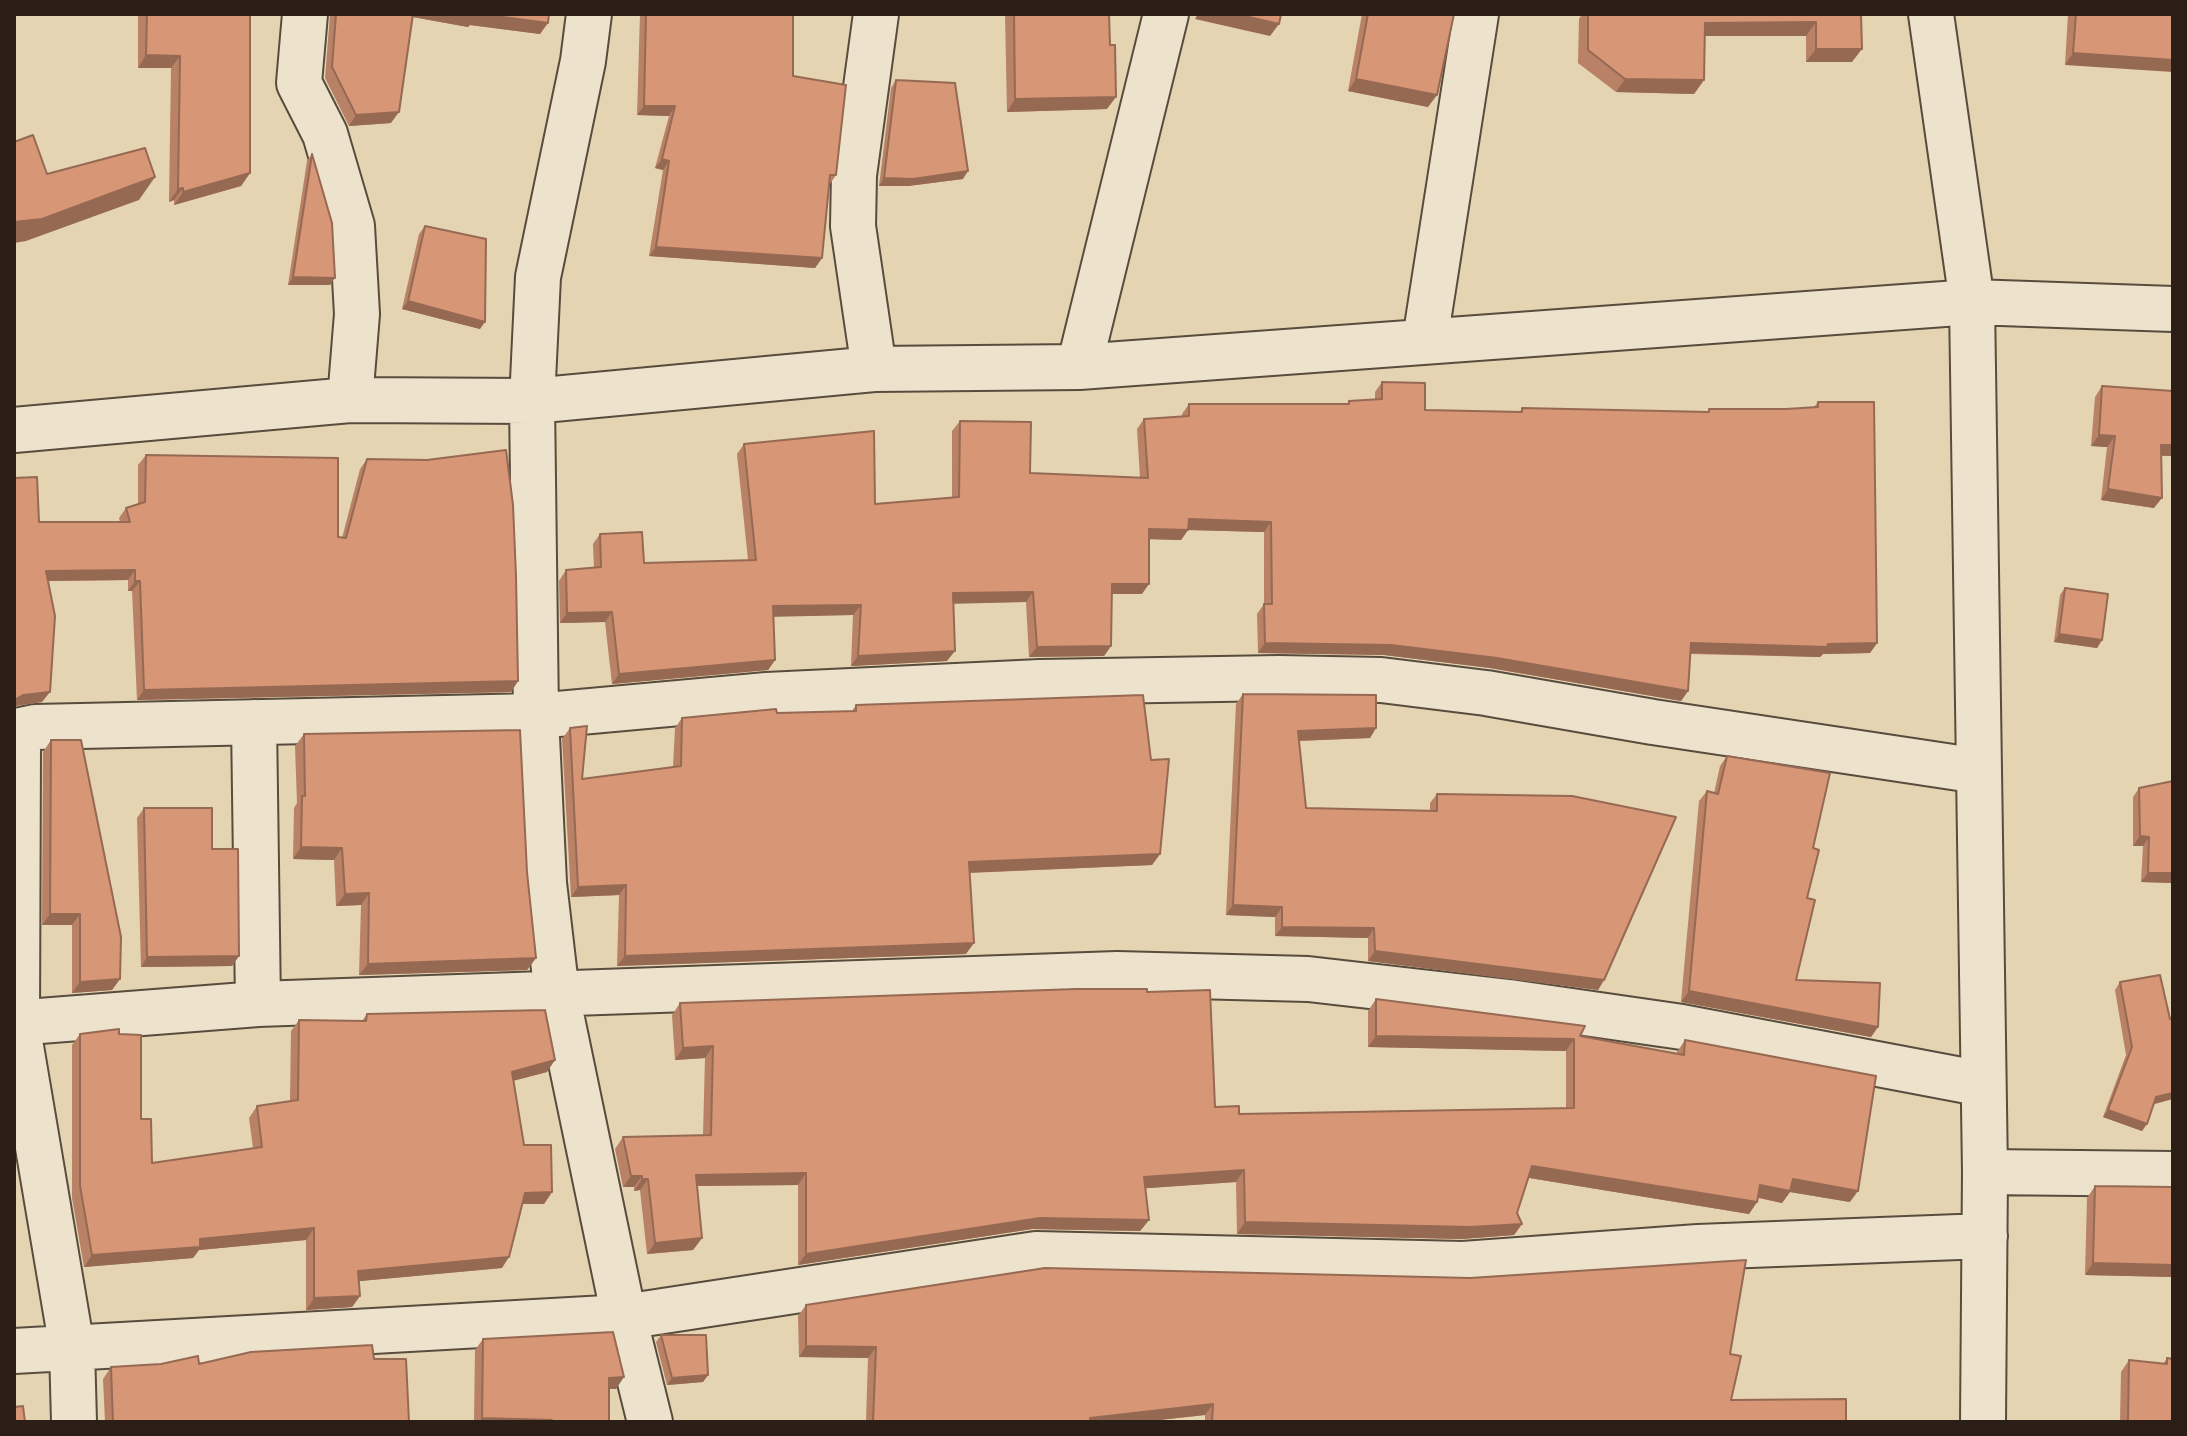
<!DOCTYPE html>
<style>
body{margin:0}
#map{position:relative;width:2187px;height:1436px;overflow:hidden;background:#e4d4b1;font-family:"IM FELL French Canon",serif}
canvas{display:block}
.frame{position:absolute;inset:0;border:16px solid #2a1e17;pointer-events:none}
</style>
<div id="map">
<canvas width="2187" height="1436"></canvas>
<div class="frame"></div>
</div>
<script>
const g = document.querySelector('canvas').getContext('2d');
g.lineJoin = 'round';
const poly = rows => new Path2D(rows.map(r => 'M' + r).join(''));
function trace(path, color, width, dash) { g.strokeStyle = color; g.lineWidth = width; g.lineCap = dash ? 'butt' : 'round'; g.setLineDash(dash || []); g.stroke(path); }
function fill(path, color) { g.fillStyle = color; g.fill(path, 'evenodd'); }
const minor = poly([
 [305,14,299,83,325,134,352,226,357,314,350,400],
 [589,14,583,61,538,277,532,401,536,716,544,883,557,995,624,1317,650,1422],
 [1931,14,1972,302,1985,1172,1983,1422],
 [1425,340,1476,14],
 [1079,367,1166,14],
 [874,369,853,226,854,175,876,14],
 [14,430,350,400,532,401,874,369,1079,367,1972,302,2173,309],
 [254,722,258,1004],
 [14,1023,258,1004,1117,974,1308,979,1509,1002,1682,1027,1983,1084],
 [1985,1172,2173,1174],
 [14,1351,624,1317,1036,1254,1463,1264,1698,1247,1985,1236],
 [74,1422,72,1348,17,1023,18,745,21,730,35,727,536,716,767,695,1040,682,1279,678,1381,680,1486,693,1653,722,1979,771]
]);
trace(minor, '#584c3e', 48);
trace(minor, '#ede3cc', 44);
fill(poly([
 [138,14,250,14,250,173,241,186,174,205,174,200,169,202,171,68,138,68],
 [330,14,549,14,540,34,470,25,468,27,413,17,391,123,349,126,325,78],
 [640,14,793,14,793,76,836,175,830,184,822,258,815,268,649,256,663,170,655,168,669,116,637,115],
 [1005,14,1109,14,1107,109,1007,112],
 [1362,14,1454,14,1428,107,1348,91],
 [1582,14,1861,14,1852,62,1806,62,1806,36,1704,36,1704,80,1694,94,1616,92,1578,63,1579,19],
 [2068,14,2173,14,2065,65],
 [896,80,963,179,908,186,879,186,891,88],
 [312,154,330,285,288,285,307,161],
 [425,226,480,329,402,309,419,234],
 [1382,382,1425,410,1520,412,1522,408,1707,412,1709,409,1786,409,1814,407,1818,402,1877,643,1870,653,1823,654,1820,657,1690,654,1688,691,1681,701,1490,668,1384,655,1258,653,1257,614,1264,604,1264,532,1188,530,1181,540,1149,539,1142,594,1112,594,1111,646,1104,656,1029,657,1026,602,953,603,947,661,851,666,853,615,773,616,775,660,768,670,612,684,605,622,560,623,559,581,566,570,594,568,593,544,600,534,644,563,748,560,737,454,744,444,875,504,952,498,952,431,960,421,1030,473,1140,478,1137,429,1144,419,1182,416,1182,414,1189,404,1347,404,1349,401,1375,400,1375,392],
 [2102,386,2173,391,2173,456,2161,456,2154,508,2101,500,2107,447,2091,446,2095,397],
 [146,455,342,538,360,469,367,459,518,681,511,692,137,700,132,591,128,591,128,580,48,581,42,702,16,706,39,522,120,522,119,518,126,508,138,504,138,465],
 [2065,588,2102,640,2097,648,2054,642,2060,595],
 [1243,694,1376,728,1370,738,1299,741,1306,808,1430,811,1430,803,1437,794,1604,980,1598,990,1368,961,1368,938,1275,936,1275,917,1226,915,1236,704],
 [856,705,1160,854,1152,865,969,873,966,954,617,966,619,895,571,897,562,739,570,728,582,779,673,767,675,728,682,718,777,713,852,711],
 [304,734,527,872,536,958,527,970,359,975,361,905,336,906,334,860,293,859,294,808,297,803,295,746],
 [51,740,120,979,112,990,72,993,72,925,42,925,43,752],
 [1727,756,1813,848,1796,980,1878,1027,1871,1037,1681,1002,1699,801,1707,791,1714,793,1720,766],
 [2173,781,2173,883,2141,882,2143,846,2133,846,2133,797,2139,788],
 [144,808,212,849,239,956,232,966,141,967,137,818],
 [2120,982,2170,1019,2154,1104,2142,1131,2103,1117,2126,1055,2115,990],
 [1147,992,1215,1107,1239,1114,1566,1108,1566,1051,1368,1047,1368,1011,1376,999,1677,1054,1677,1052,1685,1040,1850,1202,1790,1192,1782,1203,1758,1198,1757,1202,1749,1214,1529,1178,1517,1213,1522,1224,1514,1235,1462,1239,1237,1234,1236,1182,1145,1188,1149,1220,1140,1231,1032,1229,798,1265,798,1185,697,1186,702,1238,693,1250,647,1254,640,1190,634,1191,634,1187,623,1187,615,1149,623,1137,703,1135,705,1058,675,1060,672,1015,680,1003],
 [367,1014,547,1072,513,1081,524,1145,552,1192,544,1204,523,1204,502,1268,359,1281,360,1296,352,1307,306,1310,306,1240,199,1250,193,1258,84,1267,72,1198,72,1045,80,1034,119,1034,152,1163,253,1148,249,1118,257,1106,290,1101,291,1031,299,1020,362,1021],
 [2095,1186,2173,1187,2173,1277,2085,1275,2087,1198],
 [806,1305,1730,1354,1731,1400,1846,1422,1205,1422,1205,1415,1141,1422,866,1422,868,1358,799,1357,798,1316],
 [661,1335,708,1375,703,1382,667,1385,656,1342],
 [483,1339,616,1389,609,1389,609,1422,474,1422,475,1350],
 [2167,1358,2173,1422,2120,1422,2121,1372,2129,1360,2163,1364],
 [374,1359,409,1422,105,1422,103,1379,111,1367]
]), '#b98165');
fill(poly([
 [408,14,476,14,548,23,540,34,470,25,468,27,407,16],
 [1198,14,1236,14,1279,24,1270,36,1195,19],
 [1816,22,1806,36,1695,36,1705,23],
 [1816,49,1862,49,1852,62,1806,62],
 [2073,53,2173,60,2173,72,2065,65],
 [146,55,180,56,171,68,138,68],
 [1356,79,1437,95,1428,107,1348,91],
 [1625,79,1704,80,1694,94,1616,92],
 [1116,97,1107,109,1007,112,1015,99],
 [644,106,675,106,669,116,637,115],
 [399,112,391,123,349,126,356,115],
 [662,159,669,161,663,170,655,168],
 [968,171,963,179,908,186,879,186,884,178],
 [250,173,241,186,174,205,183,192],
 [155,177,139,200,26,241,14,243,14,222],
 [183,188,174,200,169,202,178,189],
 [656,247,822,258,815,268,649,256],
 [293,277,335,278,330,285,288,285],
 [408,301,485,322,480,329,402,309],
 [2099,435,2115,436,2107,447,2091,446],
 [2161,445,2173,445,2173,456,2153,455],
 [2108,489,2162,498,2154,508,2101,500],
 [1189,519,1271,522,1264,532,1188,530,1181,540,1142,539,1149,529],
 [135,570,128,580,39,581,46,571],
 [135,581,140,581,132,591,128,591],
 [1112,584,1149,584,1142,594,1105,594],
 [1033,592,1026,602,946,604,953,593],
 [861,605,853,615,766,617,773,606],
 [612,612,605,622,560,623,567,613],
 [2059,634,2102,640,2097,648,2054,642],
 [1265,643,1391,645,1497,658,1688,691,1681,701,1490,668,1384,655,1258,653],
 [1691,643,1828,644,1877,643,1870,653,1823,654,1820,657,1684,653],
 [1111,646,1104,656,1029,657,1037,647],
 [955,651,947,661,851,666,858,656],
 [775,660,768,670,612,684,619,674],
 [518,681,511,692,137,700,144,690],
 [50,692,42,702,14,706,14,700,23,695],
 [1376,728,1370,738,1292,741,1298,731],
 [2140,836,2149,837,2143,846,2133,846],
 [301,847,342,848,334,860,293,859],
 [1160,854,1152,865,961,873,969,862],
 [2148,873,2173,873,2173,883,2141,882],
 [626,885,619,895,571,897,578,887],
 [369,893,361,905,336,906,345,894],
 [1233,905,1282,907,1275,917,1226,915],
 [50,914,80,914,72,925,42,925],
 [1282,927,1374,928,1368,938,1275,936],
 [974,943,966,954,617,966,625,956],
 [1375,951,1604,980,1598,990,1368,961],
 [239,956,232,966,141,967,147,957],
 [536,958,527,970,359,975,368,964],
 [120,979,112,990,72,993,80,982],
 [1689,991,1878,1027,1871,1037,1681,1002],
 [1376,1036,1574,1039,1566,1051,1368,1047],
 [713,1046,705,1058,675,1060,683,1048],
 [555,1060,547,1072,504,1083,512,1072],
 [2173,1093,2173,1099,2151,1105,2156,1097],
 [2108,1110,2147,1124,2142,1131,2103,1117],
 [1532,1166,1757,1202,1749,1214,1524,1177],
 [1244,1170,1236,1182,1136,1189,1144,1177],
 [806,1173,798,1185,688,1186,696,1175],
 [631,1176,642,1176,634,1187,623,1187],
 [642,1179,648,1179,640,1190,634,1191],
 [1793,1179,1858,1191,1850,1202,1790,1192,1782,1203,1752,1196,1760,1185],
 [552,1192,544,1204,518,1204,525,1193],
 [1040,1218,1149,1220,1140,1231,1032,1229,798,1265,806,1254],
 [1245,1222,1522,1224,1514,1235,1462,1239,1237,1234],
 [314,1228,306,1240,199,1250,193,1258,84,1267,92,1255,200,1239],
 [702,1238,693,1250,647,1254,655,1243],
 [509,1257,502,1268,350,1282,358,1271],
 [2093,1263,2173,1265,2173,1277,2085,1275],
 [360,1296,352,1307,306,1310,314,1298],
 [806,1346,876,1347,868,1358,799,1357],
 [708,1375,703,1382,667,1385,672,1378],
 [624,1377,616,1389,601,1389,609,1378],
 [1213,1404,1205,1415,1141,1422,1087,1422,1090,1418],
 [482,1418,552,1420,550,1422,479,1422]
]), '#966953');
const building = poly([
 [147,14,250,14,250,173,183,192,183,188,178,189,180,56,146,55,147,14],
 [336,14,413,14,399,112,356,115,332,67,336,14],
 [480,14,549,14,548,23,480,14],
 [646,14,793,14,793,76,846,85,836,175,830,175,822,258,656,247,669,161,662,159,675,106,644,106,646,14],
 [1014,14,1109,14,1110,45,1115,45,1116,97,1015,99,1014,14],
 [1236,14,1281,14,1279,24,1236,14],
 [1368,14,1454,14,1437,95,1356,79,1368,14],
 [1588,14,1861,14,1862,49,1816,49,1816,22,1705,23,1704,80,1625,79,1588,50,1588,14],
 [2076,14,2173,14,2173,60,2073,53,2076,14],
 [896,80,955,83,968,171,913,179,884,178,896,80],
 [33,135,47,174,145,148,155,177,42,219,14,222,14,142,33,135],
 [312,154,332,223,335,278,293,277,312,154],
 [425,226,486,239,485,322,408,301,425,226],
 [1382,382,1425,383,1425,410,1522,412,1522,408,1709,412,1709,409,1786,409,1818,407,1818,402,1874,402,1877,643,1828,644,1827,647,1691,643,1688,691,1497,658,1391,645,1265,643,1264,604,1272,604,1271,522,1189,519,1188,530,1149,529,1149,584,1112,584,1111,646,1037,647,1033,592,953,593,955,651,858,656,861,605,773,606,775,660,619,674,612,612,567,613,566,570,601,567,600,534,642,532,644,563,756,560,744,444,874,431,875,504,959,497,960,421,1031,422,1030,473,1148,478,1144,419,1189,416,1189,404,1349,404,1349,401,1382,399,1382,382],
 [2102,386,2173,391,2173,445,2161,445,2162,498,2108,489,2115,436,2099,435,2102,386],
 [506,450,513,505,516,576,518,681,144,690,140,581,135,581,135,570,46,571,55,616,50,692,23,695,14,700,14,478,37,477,39,522,130,522,126,508,145,502,146,455,338,458,338,537,346,538,367,459,427,460,506,450],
 [2065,588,2108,594,2102,640,2059,634,2065,588],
 [1243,694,1376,695,1376,728,1298,731,1306,808,1437,811,1437,794,1572,796,1676,817,1604,980,1375,951,1374,928,1282,927,1282,907,1233,905,1243,694],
 [1143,695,1151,760,1169,759,1160,854,969,862,974,943,625,956,626,885,578,887,570,728,587,726,582,779,681,766,682,718,776,709,777,713,856,711,856,705,1143,695],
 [520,730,527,872,536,958,368,964,369,893,345,894,342,848,301,847,302,796,305,796,304,734,520,730],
 [51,740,81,740,121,937,120,979,80,982,80,914,50,914,51,740],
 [1727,756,1830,773,1813,848,1819,850,1807,898,1815,900,1796,980,1880,983,1878,1027,1689,991,1707,791,1718,794,1727,756],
 [2173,781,2173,873,2148,873,2149,837,2140,836,2139,788,2173,781],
 [144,808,212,808,212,849,238,849,239,956,147,957,144,808],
 [2160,975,2170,1019,2173,1018,2173,1093,2156,1097,2147,1124,2108,1110,2132,1047,2120,982,2160,975],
 [1076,989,1147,989,1147,992,1210,990,1215,1107,1239,1106,1239,1114,1574,1108,1574,1039,1376,1036,1376,999,1585,1026,1580,1036,1684,1055,1685,1040,1876,1076,1858,1191,1793,1179,1790,1191,1760,1185,1757,1202,1532,1166,1517,1213,1522,1224,1470,1227,1245,1222,1244,1170,1144,1177,1149,1220,1040,1218,806,1254,806,1173,696,1175,702,1238,655,1243,648,1179,642,1179,642,1176,631,1176,623,1137,711,1135,713,1046,683,1048,680,1003,1076,989],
 [545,1010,555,1060,512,1072,524,1145,551,1145,552,1192,525,1193,509,1257,358,1271,360,1296,314,1298,314,1228,200,1239,200,1247,92,1255,80,1186,80,1034,119,1029,119,1034,141,1035,141,1119,151,1119,152,1163,262,1147,257,1106,298,1100,299,1020,366,1021,367,1014,545,1010],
 [2095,1186,2173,1187,2173,1265,2093,1263,2095,1186],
 [1746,1260,1730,1354,1741,1356,1731,1400,1846,1399,1846,1422,1212,1422,1213,1404,1090,1418,1090,1422,873,1422,876,1347,806,1346,806,1305,1045,1268,1470,1278,1746,1260],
 [613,1332,624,1377,609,1378,609,1422,552,1422,552,1420,482,1418,483,1339,613,1332],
 [661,1335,706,1335,708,1375,672,1378,661,1335],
 [372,1345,374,1359,406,1359,409,1422,113,1422,111,1367,161,1364,198,1356,199,1364,251,1352,372,1345],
 [2167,1358,2173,1359,2173,1422,2128,1421,2129,1360,2167,1364,2167,1358],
 [23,1406,25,1422,14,1422,14,1407,23,1406]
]);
fill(building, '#d79676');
trace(building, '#966953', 2);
</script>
